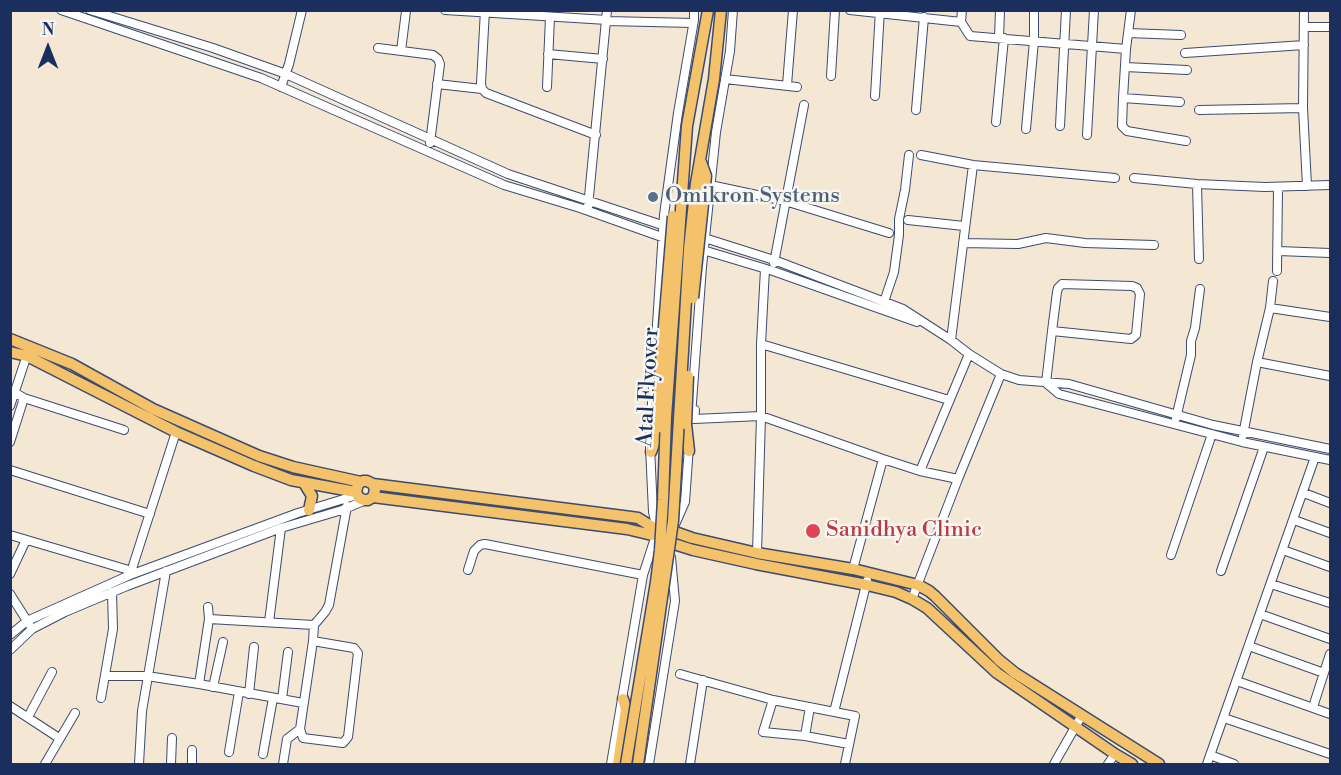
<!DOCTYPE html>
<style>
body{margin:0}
#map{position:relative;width:1341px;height:775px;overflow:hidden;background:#f4e7d3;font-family:"Libre Bodoni",serif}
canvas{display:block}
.frame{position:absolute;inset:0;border:12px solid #1b2f5e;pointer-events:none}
.north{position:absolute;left:18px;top:18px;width:60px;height:60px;-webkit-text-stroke:4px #f6f6f2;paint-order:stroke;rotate:0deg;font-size:16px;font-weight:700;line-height:24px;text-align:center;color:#1b2f5e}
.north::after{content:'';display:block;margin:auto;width:21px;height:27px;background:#1b2f5e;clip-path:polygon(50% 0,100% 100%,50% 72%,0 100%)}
</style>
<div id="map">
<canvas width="1341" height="775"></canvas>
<div class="frame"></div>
<div class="north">N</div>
</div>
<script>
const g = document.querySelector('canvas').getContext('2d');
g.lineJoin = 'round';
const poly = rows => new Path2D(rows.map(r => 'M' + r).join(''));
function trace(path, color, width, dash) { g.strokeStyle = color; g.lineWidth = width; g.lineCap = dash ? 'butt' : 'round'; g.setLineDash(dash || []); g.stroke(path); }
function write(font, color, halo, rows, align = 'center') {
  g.font = font + ' "Libre Bodoni",serif'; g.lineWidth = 5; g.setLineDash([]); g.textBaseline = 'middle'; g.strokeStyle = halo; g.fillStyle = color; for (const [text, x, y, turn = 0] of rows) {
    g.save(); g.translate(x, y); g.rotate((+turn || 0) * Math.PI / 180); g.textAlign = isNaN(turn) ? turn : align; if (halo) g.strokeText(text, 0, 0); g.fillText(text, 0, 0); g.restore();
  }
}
const minor = poly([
 [61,10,261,78,504,185,580,208,673,241,773,271,917,322],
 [90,10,213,48,286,74,508,174,677,230],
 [445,10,607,20],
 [485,10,481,83,482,89,486,93,596,135],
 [850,10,961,22],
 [962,10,961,22,970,36,1126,49],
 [1131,10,1126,49,1123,98,1122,126,1127,131,1186,141],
 [1304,10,1303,108,1307,186],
 [607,21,693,23],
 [1304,27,1330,27],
 [1128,33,1181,35],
 [999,38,1000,10],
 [378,48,433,55,438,59,440,64,430,143],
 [401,51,406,11],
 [1185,53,1304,45],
 [548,54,603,59],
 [1125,67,1187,70],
 [831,76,835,10],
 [725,79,797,87],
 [437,84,482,89],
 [787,85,793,10],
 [281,87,289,64,302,10],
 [547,87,550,17],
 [875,96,880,10],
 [1123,98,1180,102],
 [916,110,924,17],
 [1199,110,1303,108],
 [996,122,1004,38],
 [1060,126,1066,10],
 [1026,129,1034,41,1034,10],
 [1087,135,1094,10],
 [921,155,973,165,1115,178],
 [1134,178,1197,184,1265,187,1330,185],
 [1197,184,1199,259],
 [710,185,785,201,889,233],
 [588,207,607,10],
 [908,220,964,226],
 [695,235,774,260,903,309,951,340,969,354,1001,374,1019,380,1069,384,1213,425,1330,449],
 [963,243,1018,244,1046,238,1085,243,1154,245],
 [1278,251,1330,253],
 [774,263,804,105],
 [1277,271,1278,188],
 [884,302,894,272,899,235,899,219,905,190,909,155],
 [1270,308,1330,317],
 [951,340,973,165],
 [761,344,949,400],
 [1257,362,1330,376],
 [1046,383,1052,331,1057,292,1058,288,1062,284,1132,286,1137,288,1140,294,1136,335,1131,339,1052,331],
 [1046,383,1059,394,1242,442,1330,460],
 [14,392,24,398,124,430],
 [10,406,28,352],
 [695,410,694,419,761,416,883,459,920,471,958,479],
 [691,416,702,267,716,132,730,51,733,10],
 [1176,418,1191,355,1191,341,1195,328,1200,289],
 [1243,435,1257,362,1270,308,1273,281],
 [10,442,24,398],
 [10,470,150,514],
 [920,471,969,354],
 [1304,493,1330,503],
 [1294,520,1330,533],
 [656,525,653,512,650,447,651,418,664,215,678,113,694,20,694,10],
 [674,527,685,502,689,446],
 [10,535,132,571],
 [1283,550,1330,567],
 [757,553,761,416,761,344,765,269],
 [1171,555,1212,434],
 [853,569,883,459],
 [468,570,474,551,480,545,485,544,643,575],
 [1221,571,1264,447],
 [10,574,26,540],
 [130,575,176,432],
 [1271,584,1330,603],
 [10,594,29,624],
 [912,599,958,479,1001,374],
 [1260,614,1330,639],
 [209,619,314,625,313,641],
 [269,622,281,528],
 [314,625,325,612,329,605,347,506],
 [10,635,27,621,130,575,298,513,357,495],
 [313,641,354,648,358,653,348,737,343,743,303,738,300,729,313,641],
 [1249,646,1324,673],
 [10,650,32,629,65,612,127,586,281,528,342,510,366,500],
 [680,674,773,700,855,716,845,764],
 [105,676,147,676,199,684,209,619,208,607],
 [1237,681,1330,714],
 [199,684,303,703],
 [213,687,223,642],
 [249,694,254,647],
 [101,698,113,629,112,592],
 [282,699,288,652],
 [773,700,763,732,805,736,849,744],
 [10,706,59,738],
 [1313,707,1330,654],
 [834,712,867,581],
 [28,717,52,672],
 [1224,718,1330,754],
 [805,736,810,707],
 [229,752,239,692],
 [263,754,273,698],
 [1210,755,1234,764],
 [45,764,75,713],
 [139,764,142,711,166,571],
 [171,764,172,738],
 [192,764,192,750],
 [283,764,287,739,300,729],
 [611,764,643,575,654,541],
 [649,764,675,601,671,557],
 [690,764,703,680],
 [1054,764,1082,715],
 [1108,764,1115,754],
 [1207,764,1315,457]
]);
const major = poly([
 [10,339,72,364,153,409,259,456,293,467,361,482],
 [10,352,27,356,176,432,254,466,291,480,356,492],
 [686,424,689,451],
 [651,452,656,438,657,428],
 [304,483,312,496,309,510],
 [373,484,631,517,638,518,654,528],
 [373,497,375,490,373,484,367,481,363,481,358,484,356,492,359,498,364,500,368,500,373,497,627,529,652,535],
 [675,532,692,538,757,553,853,569,918,585,929,591,935,596,999,660,1015,673,1159,764],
 [671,543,693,550,756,564,867,585,896,592,912,599,927,608,997,673,1115,754,1132,764],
 [618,764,626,709,623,699]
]);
trace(minor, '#3c4b70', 10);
trace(major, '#3c4b70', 13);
trace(minor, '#fff', 8);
trace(major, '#f3c26a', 10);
const majorBridge = poly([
 [693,298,706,176,701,162],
 [686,424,688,376],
 [657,428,658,399,673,216],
 [626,764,656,582,660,550,663,500,666,417,687,126,708,10],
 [638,764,673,521,689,249,696,183,714,79,721,10]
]);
trace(majorBridge, '#3c4b70', 13, []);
trace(majorBridge, '#f3c26a', 10);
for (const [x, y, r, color] of [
 [653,197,6,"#5c6f8a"],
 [813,531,8,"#e0444e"]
]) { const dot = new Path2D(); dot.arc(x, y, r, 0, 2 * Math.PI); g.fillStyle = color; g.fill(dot); trace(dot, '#f6f6f2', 2); }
write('22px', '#4e5e75', '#f6f6f2', [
 ["Omikron Systems",665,197]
], 'left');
write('22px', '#1b2f5e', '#f6f6f2', [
 ["Atal Flyover",649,387,-87]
]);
write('22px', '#be3a42', '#f6f6f2', [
 ["Sanidhya Clinic",826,531]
], 'left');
</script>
